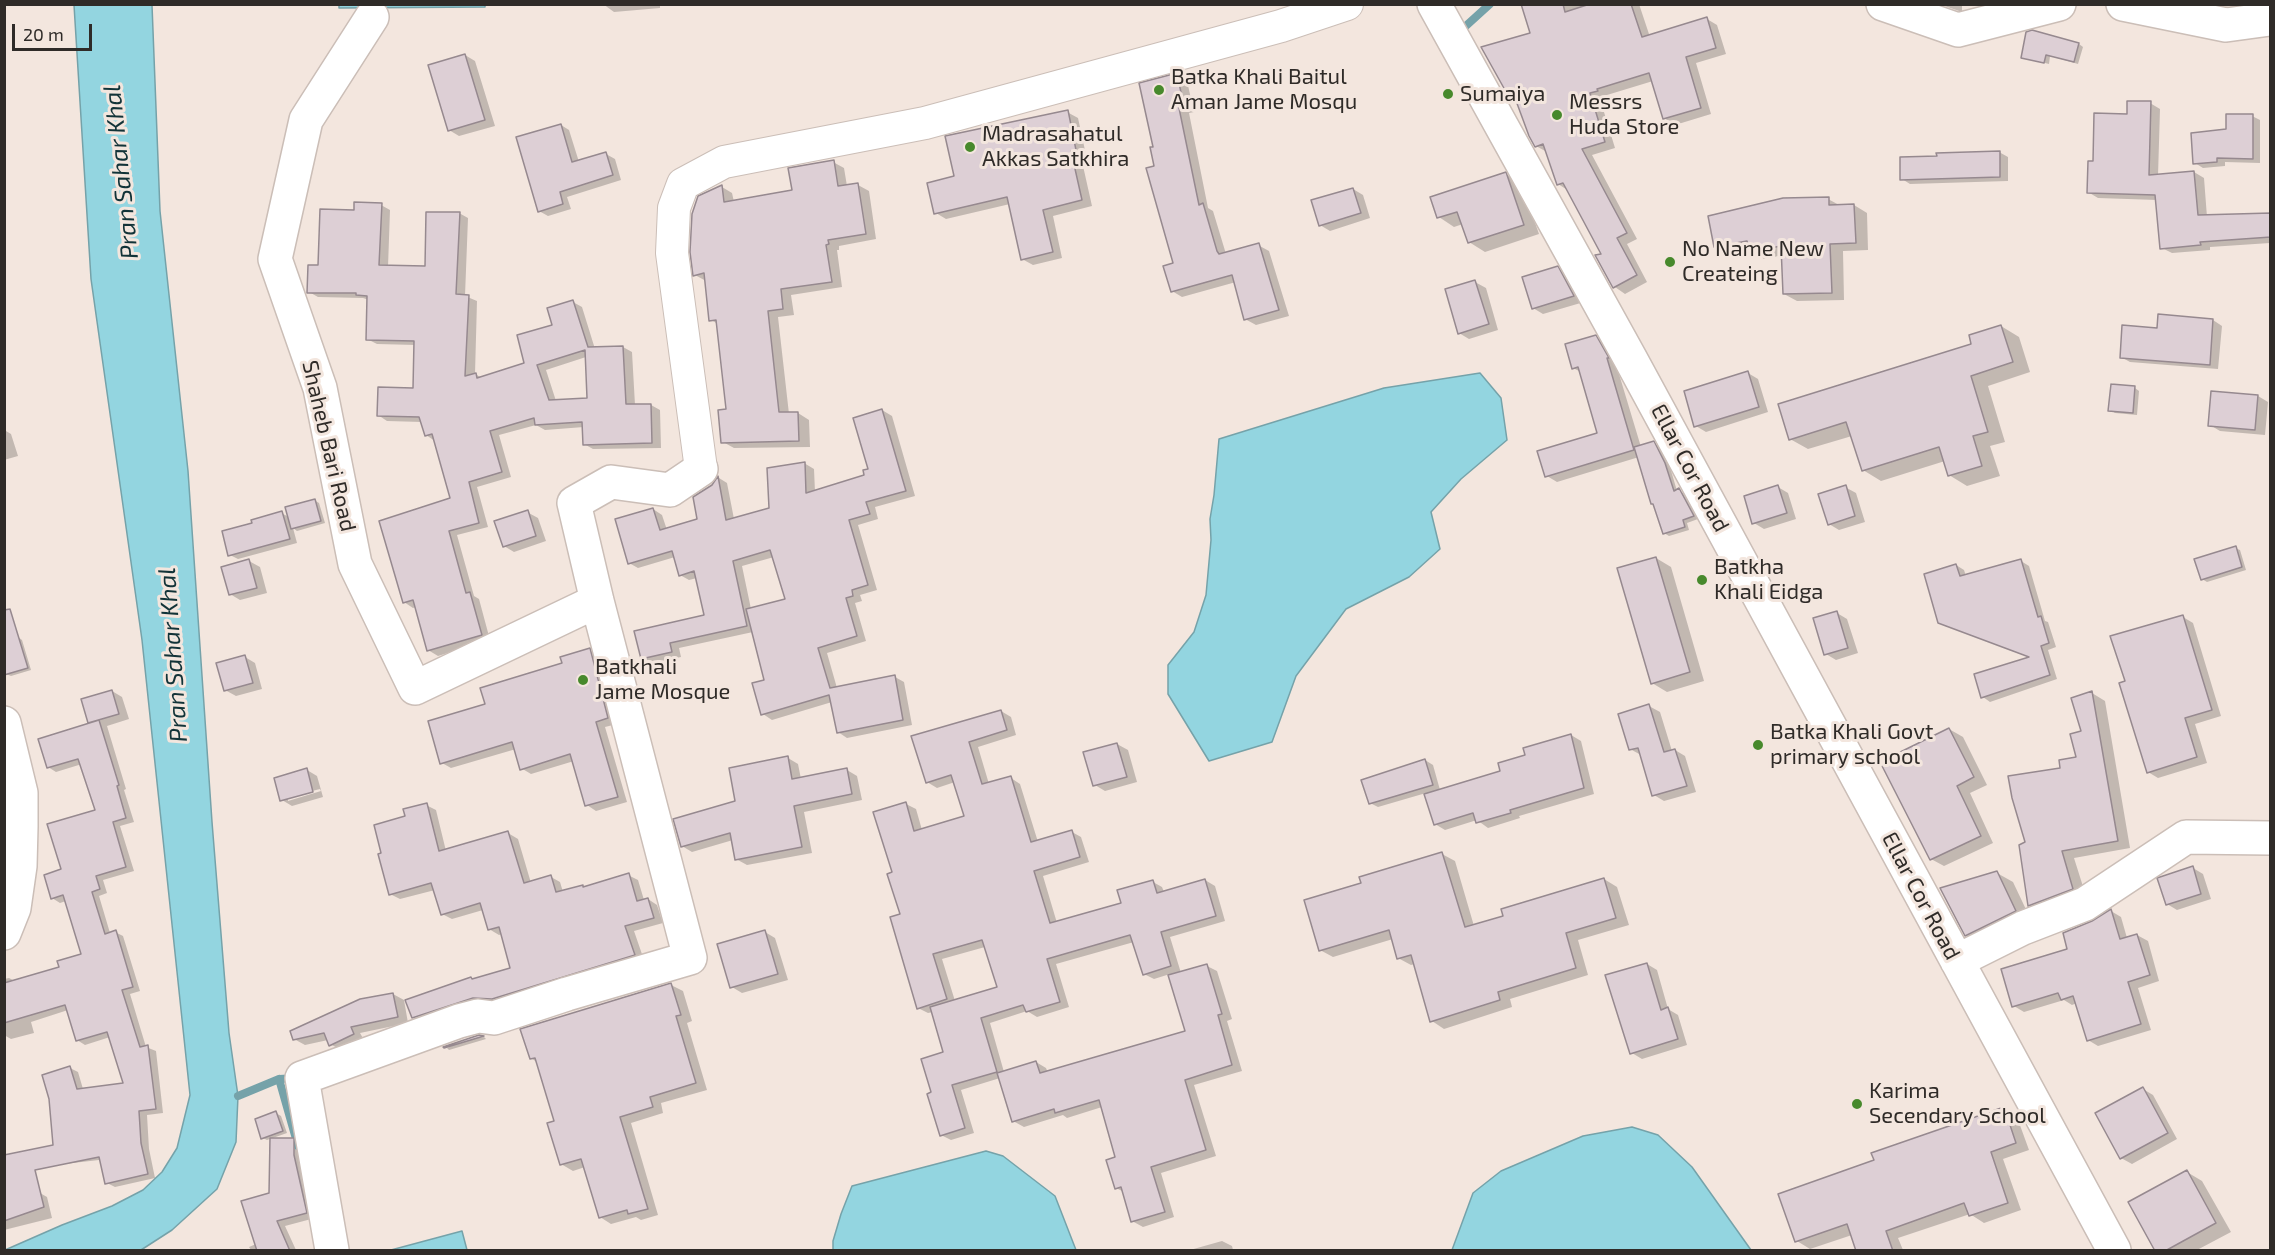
<!DOCTYPE html>
<style>
body{margin:0}
#map{position:relative;width:2275px;height:1255px;overflow:hidden;background:#f3e6de;font-family:"Exo 2",sans-serif}
canvas{display:block}
.frame{position:absolute;inset:0;border:6px solid #2f2b28;pointer-events:none}
.scale{position:absolute;left:12px;top:24px;width:80px;height:27px;box-sizing:border-box;border:3px solid #2f2b28;border-top:0;padding-left:8px;font-size:18px;line-height:21px;white-space:nowrap;color:#2f2b28;-webkit-text-stroke:4px #f3e6de;paint-order:stroke}
</style>
<div id="map">
<canvas width="2275" height="1255"></canvas>
<div class="frame"></div>
<div class="scale">20 m</div>
</div>
<script>
const g = document.querySelector('canvas').getContext('2d');
g.lineJoin = 'round';
function fill(path, color) { g.fillStyle = color; g.fill(path, 'evenodd'); }
const poly = rows => new Path2D(rows.map(r => 'M' + r).join(''));
function trace(path, color, width, dash) { g.strokeStyle = color; g.lineWidth = width; g.lineCap = dash ? 'butt' : 'round'; g.setLineDash(dash || []); g.stroke(path); }
function write(font, color, halo, rows, align = 'center') {
  g.font = font + ' "Exo 2",sans-serif'; g.lineWidth = 6; g.setLineDash([]); g.textBaseline = 'middle'; g.strokeStyle = halo; g.fillStyle = color; for (const [text, x, y, turn = 0] of rows) {
    g.save(); g.translate(x, y); g.rotate((+turn || 0) * Math.PI / 180); g.textAlign = isNaN(turn) ? turn : align; if (halo) g.strokeText(text, 0, 0); g.fillText(text, 0, 0); g.restore();
  }
}
const water = poly([
 [485,4,485,7,339,8,339,5,485,4],
 [74,5,152,5,160,211,188,471,212,822,229,1033,238,1096,236,1142,217,1189,172,1230,141,1250,5,1250,62,1225,112,1206,143,1190,162,1172,177,1148,190,1095,142,640,91,279,74,5],
 [1480,373,1501,398,1507,440,1461,479,1431,512,1440,549,1409,577,1346,609,1296,676,1272,742,1209,761,1168,694,1168,665,1194,632,1206,595,1211,540,1210,519,1214,495,1219,439,1384,388,1480,373],
 [1632,1127,1658,1135,1692,1167,1751,1250,1452,1250,1473,1193,1501,1171,1583,1136,1632,1127],
 [986,1151,1003,1156,1055,1196,1076,1250,833,1250,833,1241,841,1214,852,1186,986,1151],
 [462,1231,467,1250,391,1250,462,1231]
]);
fill(water, '#93d5e0');
trace(water, '#75a2a9', 1.5);
fill(poly([
 [603,4,660,4,660,8,614,12],
 [1523,4,1639,4,1650,37,1707,19,1717,25,1726,54,1696,63,1711,114,1675,125,1664,118,1653,81,1607,95,1608,97,1600,99,1615,148,1592,155,1637,239,1627,244,1647,282,1625,294,1615,287,1597,256,1603,254,1569,191,1558,184,1547,152,1536,146,1519,102,1512,98,1532,34],
 [1941,4,1962,4,1962,12,1942,5],
 [2079,44,2083,47,2078,64,2050,56,2049,64,2022,57],
 [465,55,475,61,495,126,459,136,449,130],
 [1176,75,1187,81,1194,112,1189,113,1208,208,1213,211,1226,254,1258,245,1269,251,1289,316,1256,325,1245,319,1236,282,1182,297,1172,291,1175,264,1156,168,1155,148],
 [2150,103,2160,109,2158,176,2194,172,2204,178,2207,217,2270,215,2270,243,2210,247,2210,250,2172,253,2162,248,2157,200,2098,198,2088,192,2094,162,2128,116],
 [1067,112,1078,118,1086,155,1081,157,1092,206,1053,216,1062,258,1033,265,1022,259,1010,204,946,219,936,213,956,178],
 [2252,116,2260,120,2260,163,2225,162,2225,166,2203,168,2195,163,2228,131],
 [561,125,569,130,579,162,606,154,615,159,621,180,567,197,571,209,548,216,539,211],
 [1999,152,2008,157,2008,181,1910,184,1902,179],
 [833,162,844,168,847,186,858,185,869,191,876,239,839,246,839,250,837,250,842,287,791,295,794,315,778,317,789,414,798,413,809,420,810,447,734,448,723,442,727,410,718,324,711,320,706,281,695,275,722,187,732,193,734,202,793,192],
 [1506,174,1521,183,1539,234,1485,252,1469,242,1463,224,1454,227,1439,217],
 [1353,189,1363,195,1370,218,1330,231,1320,225],
 [1828,199,1841,206,1854,205,1867,213,1868,250,1843,251,1844,300,1797,301,1784,294,1783,255,1764,259,1751,250,1728,254,1715,246],
 [381,205,390,210,388,267,427,268,459,213,468,218,465,296,477,301,475,374,482,378,526,364,573,302,582,307,595,349,623,347,632,352,635,405,651,405,660,410,661,448,593,449,584,444,584,427,545,430,536,425,499,435,511,477,477,487,488,527,457,535,474,596,479,599,490,640,438,656,428,650,416,607,413,608,404,602,452,499,435,441,426,435,422,422,387,421,378,415,414,389,416,345,377,344,367,339,369,300,363,298,318,297,309,292,319,267,356,211],
 [586,357,589,399,556,401,546,370],
 [1558,268,1568,274,1584,302,1543,314,1533,308],
 [1475,282,1486,288,1498,330,1469,339,1459,333],
 [2160,316,2213,320,2222,326,2218,369,2130,362,2121,357,2159,330],
 [2001,326,2019,337,2030,372,1988,386,2005,442,1990,446,2000,476,1967,486,1949,475,1945,461,1881,481,1863,470,1852,436,1808,449,1790,439,1973,345],
 [1596,337,1606,343,1616,364,1641,447,1654,443,1658,446,1670,467,1677,491,1684,493,1698,519,1687,523,1689,530,1669,536,1664,533,1656,506,1652,503,1639,457,1557,482,1547,476,1599,434,1581,372,1573,368],
 [1748,373,1758,379,1768,412,1706,432,1696,426],
 [2135,388,2139,391,2137,415,2115,413,2110,410],
 [2258,396,2268,402,2265,435,2220,431,2210,425],
 [882,410,892,416,915,496,875,507,878,519,858,525,877,590,860,595,862,601,855,603,866,641,827,653,837,688,895,677,904,682,912,725,847,738,838,732,832,702,772,720,763,714,766,681,753,632,679,648,681,657,652,663,642,658,706,617,697,578,689,580,680,575,675,557,638,568,629,563,653,509,662,515,667,530,699,520,713,486,719,478,727,483,734,519,771,509,804,463,814,469,815,492,866,476,870,470],
 [774,557,787,600,751,609,742,566],
 [4,426,6,431,11,434,18,456,4,460],
 [1778,487,1788,493,1796,519,1764,529,1754,523],
 [1845,487,1856,493,1865,522,1839,530,1829,524],
 [314,500,319,503,325,523,297,531,293,528,297,543,238,559,230,555,253,524,281,513,289,517],
 [527,512,538,518,546,541,514,552,504,546],
 [2235,548,2240,550,2246,570,2207,582,2202,579],
 [1656,558,1671,567,1704,681,1667,692,1652,683],
 [249,561,260,567,267,593,240,600,230,594],
 [2021,561,2029,566,2045,621,2048,622,2056,647,2048,650,2057,679,1990,702,1983,697,2031,658,1939,622,1956,565,1964,570,1966,576],
 [1837,613,1847,619,1858,653,1836,660,1826,654],
 [2183,617,2193,623,2221,716,2195,724,2207,763,2158,778,2148,772,2127,682],
 [18,637,22,640,31,670,11,676,6,674],
 [590,650,599,656,617,724,605,727,627,802,596,811,587,805,574,761,531,774,521,768,516,749,451,768,442,763,487,705],
 [245,657,255,663,262,689,236,696,225,690],
 [112,691,122,697,129,719,107,726,126,789,124,790,134,822,120,826,134,871,103,880,107,893,99,896,110,933,115,932,123,936,140,991,130,994,146,1047,156,1051,163,1113,147,1115,149,1149,155,1178,115,1187,107,1183,102,1162,99,1160,64,1164,56,1160,70,1068,78,1072,83,1089,125,1085,110,1037,85,1045,77,1040,68,1010,31,1022,34,1033,11,1039,4,1035,4,979,9,978,15,981,61,968,83,955,66,901,60,903,52,898,63,870,97,811,82,764,56,772,48,767,93,724,90,722],
 [2092,693,2105,701,2130,848,2074,858,2086,896,2042,913,2029,905,2027,843,2062,769,2078,758],
 [1649,706,1660,712,1672,751,1675,750,1685,756,1696,792,1664,801,1654,795,1641,755,1630,749],
 [1001,711,1011,717,1016,735,978,747,989,784,1011,778,1020,784,1038,842,1072,832,1081,837,1089,862,1043,876,1057,923,1123,904,1153,882,1162,887,1164,892,1205,880,1215,886,1225,921,1170,937,1181,973,1207,966,1217,971,1232,1019,1227,1021,1242,1071,1194,1085,1216,1156,1161,1173,1174,1217,1143,1227,1132,1221,1124,1192,1116,1188,1117,1158,1102,1107,1067,1118,1063,1115,1024,1127,1013,1121,1000,1078,961,1090,974,1133,951,1140,941,1135,933,1093,945,1053,933,1012,928,1013,918,1008,894,873,906,804,916,809,922,830,966,817,955,782,937,788,927,782],
 [1134,942,1144,974,1154,979,1170,974,1187,1032,1048,1073,1046,1068,1036,1062,1004,1072,990,1023,1027,1011,1037,1017,1069,1007,1056,964],
 [985,947,999,988,955,1001,942,959],
 [1949,729,1963,737,1987,785,1970,793,1993,843,1944,866,1931,859],
 [1571,735,1581,741,1594,794,1519,816,1520,818,1488,828,1477,820,1445,830,1435,824,1426,793,1378,807,1370,803,1425,760,1433,765,1440,790,1502,772,1527,756],
 [1117,744,1128,750,1137,782,1105,791,1095,785],
 [788,758,798,764,801,779,847,770,857,776,862,800,804,812,812,853,747,865,736,859,733,840,692,852,682,846],
 [307,770,317,776,323,797,292,806,282,800],
 [320,789,321,791,288,801,288,797],
 [426,805,436,810,446,851,508,833,518,839,531,883,551,877,560,882,563,892,585,888,628,875,638,880,644,900,648,899,657,905,663,923,634,931,644,960,423,1023,413,1017,471,978,474,980,512,969,502,934,499,935,489,929,483,910,452,919,442,914,435,890,400,899,390,894,407,817],
 [1442,854,1455,861,1474,926,1505,917,1604,879,1617,887,1629,925,1578,940,1588,975,1510,999,1512,1007,1444,1029,1432,1021,1415,964,1411,965,1398,958,1393,939,1333,957,1320,950,1363,884],
 [2193,868,2203,874,2211,899,2177,910,2167,904],
 [1997,873,2013,882,2031,920,1982,944,1966,935],
 [2111,911,2121,917,2127,938,2137,935,2148,941,2159,981,2138,988,2151,1030,2098,1046,2088,1040,2077,1003,2072,1005,2064,1000,2024,1012,2014,1006],
 [765,932,775,938,788,980,742,993,732,987],
 [1647,964,1657,970,1668,1009,1678,1015,1687,1045,1642,1059,1632,1053],
 [671,985,683,991,692,1021,687,1023,707,1090,661,1103,663,1113,631,1123,658,1215,641,1220,636,1217,611,1224,600,1217,585,1167,573,1171,561,1164,556,1122,538,1063,531,1058],
 [393,994,404,1000,408,1023,360,1033,364,1040,341,1050,330,1044,328,1040,305,1045,294,1039],
 [484,1037,486,1039,449,1050,447,1048,465,1040],
 [2143,1089,2153,1095,2177,1139,2132,1164,2121,1158],
 [2004,1109,2017,1117,2029,1150,2003,1159,2021,1210,1984,1223,1970,1214,1898,1238,1903,1250,1858,1250,1852,1235,1810,1249,1797,1241,1876,1161],
 [276,1113,281,1116,287,1133,267,1140,263,1138],
 [293,1140,302,1145,315,1218,285,1226,296,1250,251,1250,249,1247,256,1244,270,1194],
 [2187,1172,2202,1181,2231,1232,2197,1250,2157,1250],
 [40,1193,47,1197,52,1218,4,1230,4,1203],
 [1222,1241,1232,1246,1233,1250,1190,1250]
]), '#0003');
trace(poly([
 [1457,34,1490,4],
 [279,1079,297,1078],
 [238,1096,279,1079,298,1146]
]), '#75a2a9', 8);
const building = poly([
 [1521,4,1563,4,1565,12,1590,4,1631,4,1642,37,1707,17,1716,48,1686,57,1701,108,1663,119,1649,73,1597,89,1598,91,1590,93,1605,142,1582,149,1627,233,1617,238,1637,275,1613,288,1595,255,1601,254,1563,183,1557,185,1543,144,1535,147,1529,136,1515,98,1510,99,1481,47,1530,33,1521,4],
 [2032,30,2079,43,2074,62,2046,55,2044,63,2021,58,2026,32,2032,30],
 [465,54,485,120,448,131,428,65,465,54],
 [1177,73,1184,107,1179,108,1199,205,1203,203,1217,251,1219,254,1259,243,1279,310,1244,320,1232,275,1171,292,1163,266,1173,263,1146,168,1154,166,1150,147,1153,147,1139,83,1177,73],
 [2127,101,2151,101,2149,175,2194,171,2198,215,2271,213,2271,237,2200,242,2201,245,2160,249,2155,195,2087,193,2088,161,2093,161,2094,113,2127,114,2127,101],
 [1068,110,1076,150,1071,151,1082,200,1043,210,1053,252,1021,260,1007,197,934,214,927,183,954,176,945,136,1068,110],
 [2226,114,2253,114,2253,159,2217,158,2217,162,2193,164,2191,133,2226,129,2226,114],
 [561,124,572,162,606,152,613,175,560,192,563,204,538,212,516,137,561,124],
 [2000,151,2000,177,1900,180,1900,157,1937,156,1936,153,2000,151],
 [834,160,838,186,858,183,866,234,828,240,829,244,826,245,832,282,781,289,783,309,768,311,779,412,798,412,799,441,721,443,718,410,726,409,716,320,709,321,704,273,693,276,690,252,692,214,698,196,722,185,724,202,792,190,788,168,834,160],
 [1506,172,1524,225,1468,243,1457,212,1437,218,1430,197,1506,172],
 [1353,188,1361,213,1319,226,1311,200,1353,188],
 [1829,197,1829,205,1854,204,1856,243,1830,244,1832,293,1783,294,1781,246,1750,252,1747,241,1714,247,1708,216,1783,198,1829,197],
 [354,202,382,203,379,265,425,266,426,212,460,212,456,294,469,295,465,376,476,373,477,378,524,363,517,335,552,325,547,308,573,300,588,347,623,346,626,404,651,404,652,443,583,445,582,422,535,425,534,418,490,431,502,472,469,482,479,523,449,531,466,593,470,592,482,635,427,651,413,600,403,603,379,521,450,498,432,434,425,436,419,417,377,416,378,387,413,388,414,341,366,340,367,296,356,295,356,293,307,293,308,265,318,265,320,209,354,210,354,202],
 [585,350,587,398,549,400,537,365,585,350],
 [1558,266,1574,296,1532,309,1522,277,1558,266],
 [1475,280,1489,324,1458,334,1445,289,1475,280],
 [2158,314,2213,319,2210,365,2120,358,2122,325,2157,328,2158,314],
 [2001,325,2013,362,1971,376,1988,432,1973,436,1982,466,1948,476,1939,447,1862,471,1846,422,1789,440,1778,404,1971,344,1969,335,2001,325],
 [1596,335,1609,358,1607,358,1634,450,1545,477,1537,451,1597,433,1578,367,1572,369,1565,344,1596,335],
 [1748,371,1759,407,1694,427,1684,391,1748,371],
 [2111,384,2135,386,2133,413,2108,411,2111,384],
 [2211,391,2258,395,2255,430,2208,426,2211,391],
 [882,409,906,491,866,502,870,514,849,520,868,585,852,590,853,596,846,598,857,636,818,648,830,688,895,675,903,720,837,733,829,695,761,715,752,683,764,680,746,609,785,599,770,550,733,561,747,626,670,643,672,652,641,659,634,631,704,615,694,571,679,576,672,551,628,564,615,519,653,508,660,530,697,519,693,497,712,485,718,476,726,520,769,508,767,468,805,462,806,493,864,475,863,470,868,469,853,418,882,409],
 [1654,441,1665,463,1674,491,1679,488,1694,516,1683,520,1685,527,1663,534,1653,504,1651,504,1634,447,1654,441],
 [1778,485,1787,513,1752,524,1744,496,1778,485],
 [1846,485,1855,516,1828,525,1818,494,1846,485],
 [315,499,321,521,291,529,285,507,315,499],
 [528,510,536,536,503,547,494,521,528,510],
 [282,511,290,539,228,556,222,531,252,523,251,520,282,511],
 [2236,546,2242,567,2201,580,2194,559,2236,546],
 [1656,557,1690,672,1651,684,1617,568,1656,557],
 [249,559,257,588,229,595,221,567,249,559],
 [2021,559,2038,617,2041,616,2049,643,2041,646,2050,675,1981,698,1974,674,2029,657,1938,623,1924,574,1956,564,1960,576,2021,559],
 [10,609,28,668,4,675,4,610,10,609],
 [1837,611,1848,648,1824,655,1813,618,1837,611],
 [2183,615,2212,710,2185,718,2197,757,2147,773,2119,683,2125,681,2110,636,2183,615],
 [590,648,608,718,596,722,618,797,585,806,570,754,520,770,512,742,440,764,428,721,485,704,480,688,562,663,560,657,590,648],
 [245,655,253,683,224,691,216,663,245,655],
 [112,690,119,714,88,723,81,699,112,690],
 [2092,691,2118,841,2062,851,2073,889,2028,906,2019,845,2025,842,2012,798,2008,776,2060,768,2059,760,2076,757,2070,734,2081,731,2071,698,2092,691],
 [1649,704,1664,752,1675,749,1687,786,1652,796,1638,748,1629,750,1618,714,1649,704],
 [1001,710,1007,730,969,742,982,784,1011,776,1031,842,1072,830,1080,857,1034,871,1050,923,1121,903,1117,890,1153,880,1157,893,1205,879,1216,916,1161,932,1171,966,1143,975,1130,935,1047,959,1060,1002,1026,1012,1023,1005,981,1018,997,1072,952,1085,965,1128,940,1136,927,1094,931,1092,921,1059,943,1052,930,1007,997,987,982,940,933,954,947,999,917,1009,890,917,900,914,887,874,892,872,873,812,906,802,914,831,964,816,951,775,926,783,911,736,1001,710],
 [99,720,119,785,117,786,126,818,113,822,126,867,96,876,100,889,92,892,105,934,116,930,133,987,122,990,140,1047,148,1045,156,1109,139,1111,141,1143,148,1174,105,1184,99,1157,35,1170,44,1207,4,1221,4,1155,53,1145,49,1099,42,1075,70,1066,77,1089,123,1083,107,1032,76,1041,65,1005,4,1023,4,983,59,967,57,961,81,954,63,895,51,899,44,875,61,869,47,824,95,810,78,759,47,768,38,739,99,720],
 [1949,728,1974,777,1957,786,1981,836,1930,860,1880,762,1949,728],
 [1571,734,1584,788,1510,810,1511,813,1476,823,1473,813,1434,825,1424,794,1500,771,1498,763,1525,755,1523,748,1571,734],
 [1117,743,1127,777,1093,786,1083,752,1117,743],
 [788,756,792,779,847,768,852,794,794,806,802,847,735,860,730,833,681,847,673,819,735,801,729,768,788,756],
 [1425,759,1433,785,1369,804,1361,780,1425,759],
 [307,768,313,792,280,801,274,778,307,768],
 [427,803,439,851,508,831,524,883,551,875,556,892,583,885,583,887,629,873,637,901,648,898,654,918,625,926,635,955,492,999,473,998,412,1018,405,1000,471,977,472,979,510,968,499,927,488,930,480,903,441,915,431,883,389,895,378,854,381,853,374,825,405,816,403,809,427,803],
 [1442,852,1465,927,1503,916,1501,909,1604,878,1616,918,1566,933,1576,968,1498,992,1500,1000,1430,1022,1411,955,1397,959,1389,930,1319,951,1304,900,1361,883,1359,877,1442,852],
 [2193,866,2201,894,2166,905,2157,878,2193,866],
 [1997,871,2016,911,1965,936,1940,888,1997,871],
 [2111,909,2120,939,2137,934,2150,975,2128,982,2141,1024,2087,1041,2073,996,2061,1000,2058,993,2012,1007,2001,969,2067,949,2063,933,2092,921,2111,909],
 [765,930,778,974,730,988,717,944,765,930],
 [1647,963,1661,1010,1668,1007,1678,1039,1630,1054,1605,975,1647,963],
 [1207,964,1222,1014,1218,1015,1232,1065,1185,1080,1206,1150,1151,1167,1165,1212,1131,1222,1121,1187,1115,1189,1106,1160,1115,1157,1099,1100,1055,1113,1054,1109,1012,1122,997,1073,1036,1061,1040,1073,1185,1031,1168,975,1207,964],
 [671,983,681,1015,676,1016,696,1083,650,1097,653,1107,620,1117,648,1209,628,1214,627,1210,599,1218,581,1159,560,1165,547,1123,554,1121,535,1058,530,1059,520,1029,671,983],
 [393,993,398,1017,351,1027,354,1034,329,1046,324,1033,293,1040,290,1031,360,999,393,993],
 [479,1035,484,1036,444,1048,443,1047,479,1035],
 [2143,1087,2168,1133,2120,1159,2095,1113,2143,1087],
 [2004,1107,2016,1143,1991,1152,2008,1203,1969,1216,1964,1203,1886,1231,1893,1251,1856,1251,1847,1224,1795,1242,1778,1194,1874,1160,1871,1153,2004,1107],
 [276,1111,283,1131,261,1139,255,1119,276,1111],
 [270,1138,294,1138,294,1155,307,1213,277,1221,290,1251,257,1251,241,1201,269,1193,270,1138],
 [2187,1170,2216,1223,2165,1251,2155,1251,2128,1202,2187,1170]
]);
fill(building, '#ddcfd5');
trace(building, '#96898f', 1.5);
const street = poly([
 [701,469,672,253,674,208,683,184,724,162,925,123,1281,26,1347,4]
]);
const secondary = poly([
 [1434,4,1630,358,2114,1250],
 [1883,4,1958,30,2059,4],
 [2123,4,2226,25,2270,19],
 [372,17,306,120,275,259,320,388,355,564,415,688,597,601],
 [4,723,21,793,21,827,20,866,14,908,4,933],
 [1957,961,2023,928,2085,904,2186,837,2270,838],
 [332,1250,302,1078,459,1021,478,1016,494,1018,567,994,690,958,597,601,574,503,611,482,670,490,701,469]
]);
trace(street, '#cbbeb7', 34);
trace(secondary, '#cbbeb7', 36);
trace(street, '#fff', 32);
trace(secondary, '#fff', 33);
for (const [x, y, r, color] of [
 [1159,90,6,"#47892c"],
 [1448,94,6,"#47892c"],
 [1557,115,6,"#47892c"],
 [970,147,6,"#47892c"],
 [1670,262,6,"#47892c"],
 [1702,580,6,"#47892c"],
 [583,680,6,"#47892c"],
 [1758,745,6,"#47892c"],
 [1857,1104,6,"#47892c"]
]) { const dot = new Path2D(); dot.arc(x, y, r, 0, 2 * Math.PI); g.fillStyle = color; g.fill(dot); trace(dot, '#f3e6de', 2); }
write('22px', '#2f2b28', '#f3e6de', [
 ["Batka Khali Baitul",1171,77],
 ["Aman Jame Mosqu",1171,102],
 ["Sumaiya",1460,94],
 ["Messrs",1569,102],
 ["Huda Store",1569,127],
 ["Madrasahatul",982,134],
 ["Akkas Satkhira",982,159],
 ["No Name New",1682,249],
 ["Createing",1682,274],
 ["Batkha",1714,567],
 ["Khali Eidga",1714,592],
 ["Batkhali",595,667],
 ["Jame Mosque",595,692],
 ["Batka Khali Govt",1770,732],
 ["primary school",1770,757],
 ["Karima",1869,1091],
 ["Secendary School",1869,1116]
], 'left');
write('22px', '#2f2b28', '#f3e6de', [
 ["Shaheb Bari Road",329,446,77],
 ["Ellar Cor Road",1690,468,62],
 ["Ellar Cor Road",1921,896,62]
]);
write('italic 24px', '#123338', '#f3e6de', [
 ["Pran Sahar Khal",121,172,-96],
 ["Pran Sahar Khal",173,655,-94]
]);
</script>
